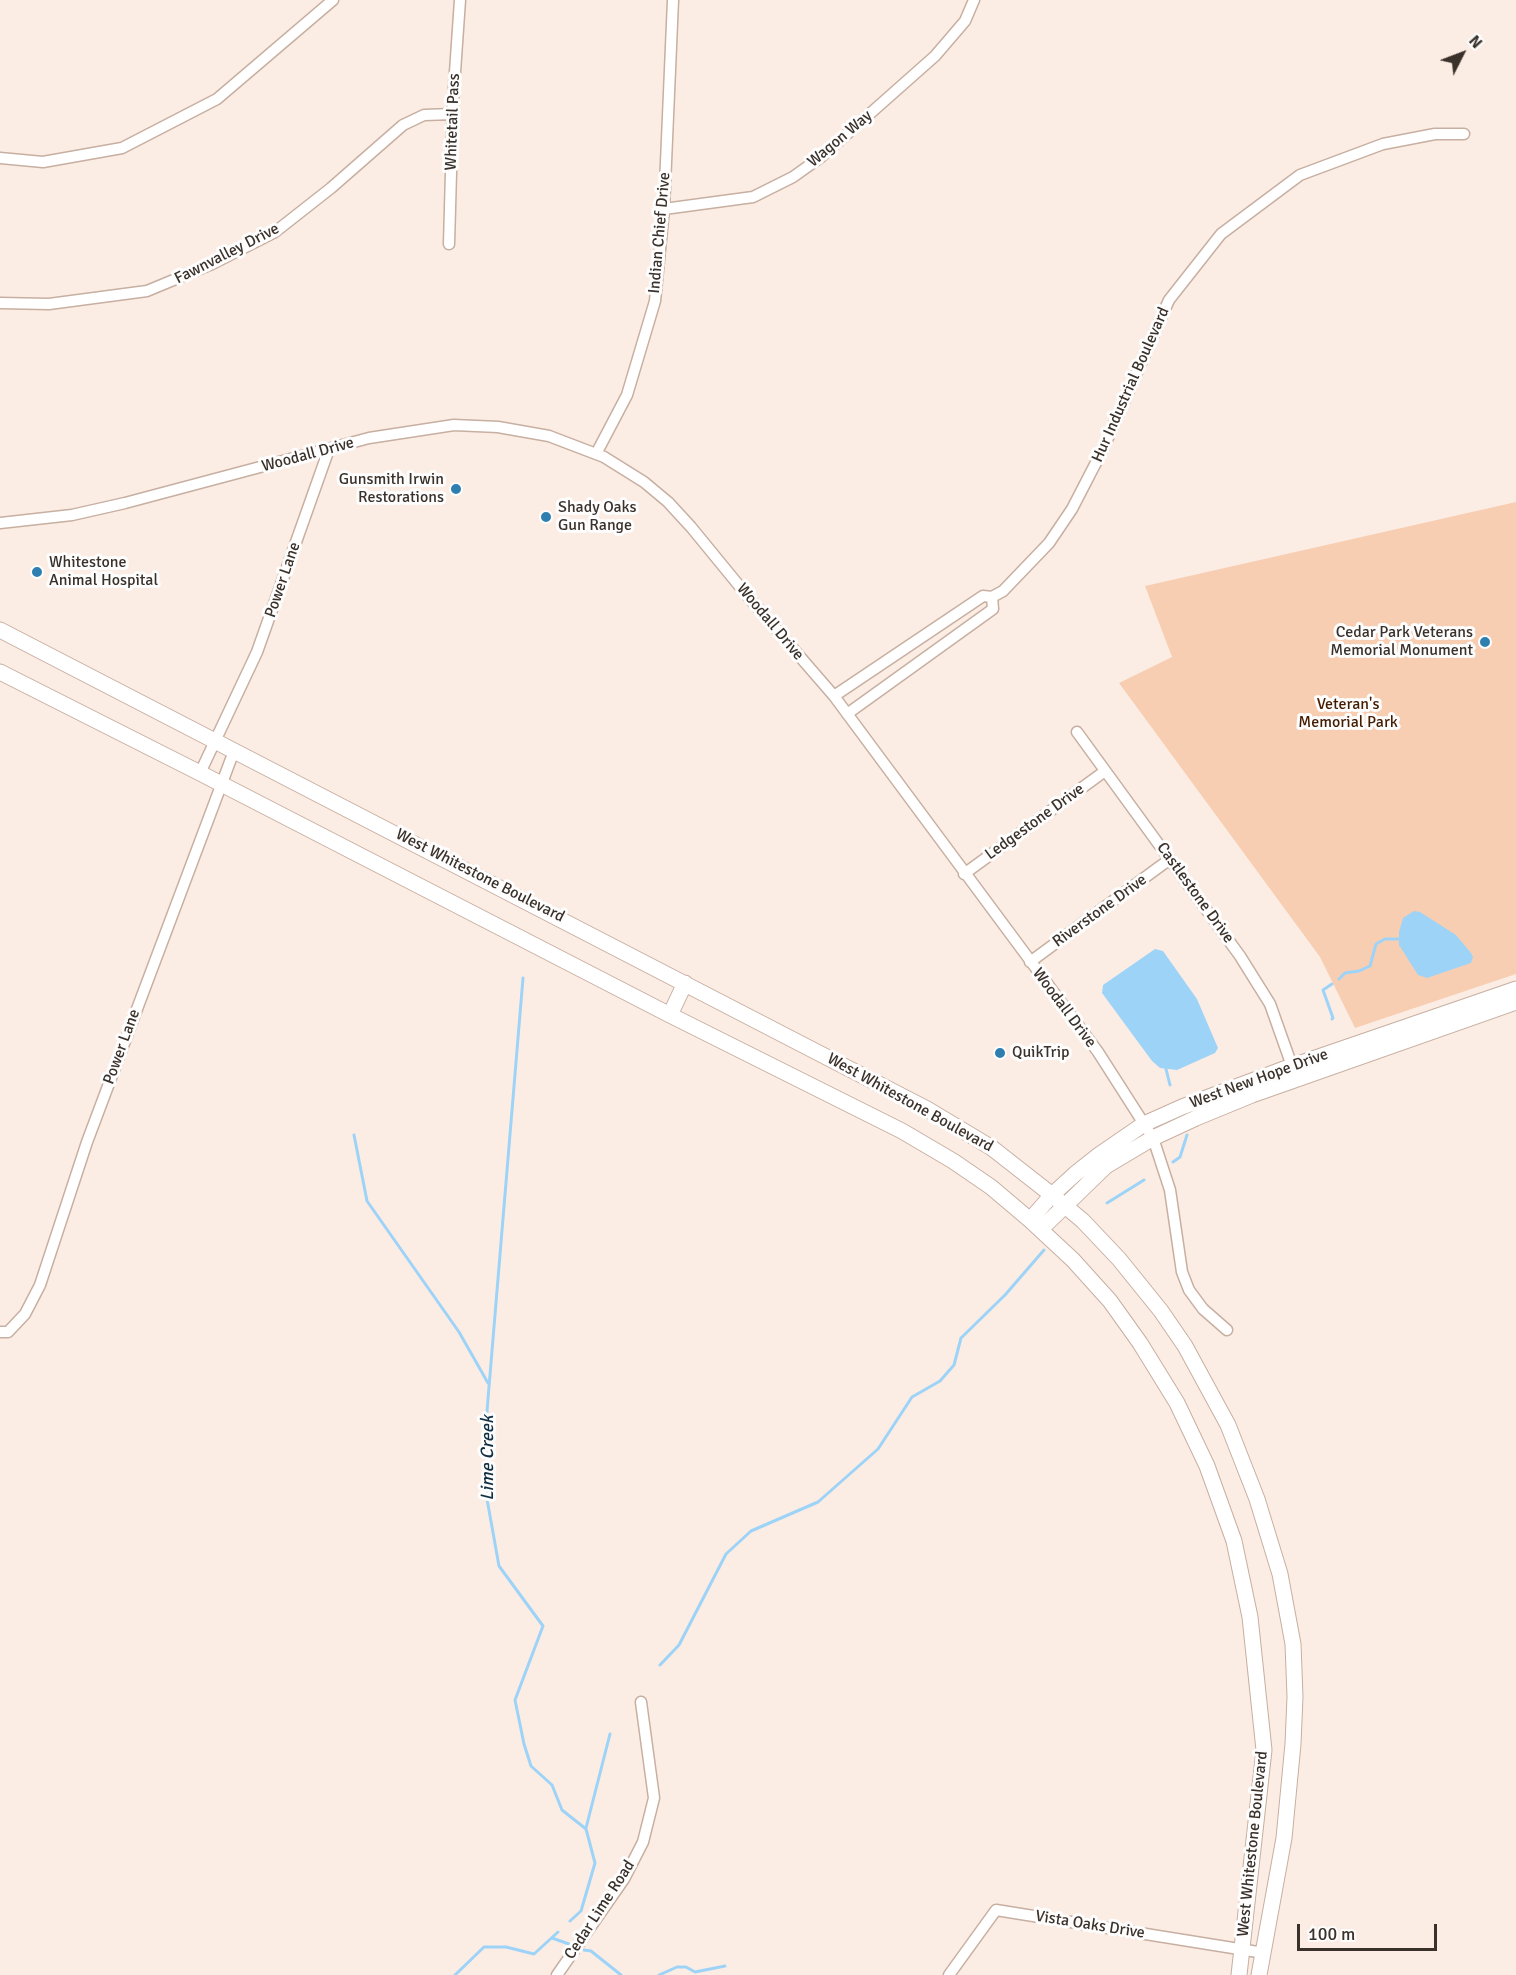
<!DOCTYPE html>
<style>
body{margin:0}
#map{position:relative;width:1516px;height:1975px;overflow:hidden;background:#fcede4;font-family:Signika,sans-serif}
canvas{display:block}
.north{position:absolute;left:1432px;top:24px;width:60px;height:60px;-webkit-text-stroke:4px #fdfdfd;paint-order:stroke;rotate:48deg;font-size:16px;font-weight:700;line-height:24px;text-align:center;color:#3a312b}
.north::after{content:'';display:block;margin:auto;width:21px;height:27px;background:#3a312b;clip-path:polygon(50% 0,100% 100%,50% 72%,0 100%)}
.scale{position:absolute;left:1297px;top:1924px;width:140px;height:27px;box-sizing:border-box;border:3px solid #3a312b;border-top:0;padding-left:8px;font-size:18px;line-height:21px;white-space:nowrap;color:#3a312b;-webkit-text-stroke:4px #fdfdfd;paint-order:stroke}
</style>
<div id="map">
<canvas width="1516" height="1975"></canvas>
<div class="north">N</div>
<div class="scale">100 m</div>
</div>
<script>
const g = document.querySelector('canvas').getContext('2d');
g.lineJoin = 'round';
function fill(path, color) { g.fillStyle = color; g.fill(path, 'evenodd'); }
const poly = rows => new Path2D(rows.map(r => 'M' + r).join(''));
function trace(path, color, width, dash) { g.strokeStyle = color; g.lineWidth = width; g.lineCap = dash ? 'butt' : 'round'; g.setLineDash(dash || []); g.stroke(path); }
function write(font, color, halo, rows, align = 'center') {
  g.font = font + ' Signika,sans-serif'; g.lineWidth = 6; g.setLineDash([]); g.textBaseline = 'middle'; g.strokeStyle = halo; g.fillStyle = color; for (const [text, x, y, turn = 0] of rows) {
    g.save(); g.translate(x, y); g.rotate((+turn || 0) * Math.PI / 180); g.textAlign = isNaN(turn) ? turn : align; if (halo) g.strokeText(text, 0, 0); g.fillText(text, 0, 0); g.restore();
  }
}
fill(poly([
 [1516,502,1516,974,1355,1028,1320,957,1119,683,1172,657,1145,586]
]), '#f8ceb3');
fill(poly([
 [1414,911,1420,912,1456,935,1471,953,1473,957,1471,963,1427,978,1418,975,1399,945,1399,932,1403,918],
 [1155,949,1163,951,1197,999,1218,1048,1215,1053,1177,1070,1160,1068,1152,1061,1102,993,1103,985]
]), '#9ed3f8');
trace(poly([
 [523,978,487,1411,485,1488,499,1566,543,1626,515,1700,524,1744,531,1766,552,1785,562,1810,586,1829,595,1863,581,1911,570,1921],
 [1339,979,1345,973,1359,971,1370,966,1376,944,1385,939,1399,939],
 [1332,1019,1333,1018,1323,990,1332,984],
 [1166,1069,1170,1085],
 [354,1135,367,1201,459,1332,488,1383],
 [1173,1162,1180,1157,1187,1135],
 [1107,1203,1144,1180],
 [660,1665,679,1645,726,1554,751,1531,818,1502,878,1449,912,1397,940,1381,954,1365,961,1338,1005,1295,1044,1250],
 [586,1828,610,1734],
 [552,1938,569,1944],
 [584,1950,591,1951,621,1975],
 [455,1975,484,1947,506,1947,534,1954,558,1932],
 [659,1975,677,1967,686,1967,695,1972,725,1966]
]), '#9ed3f8', 3);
const minor = poly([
 [0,158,43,162,122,148,217,99,333,0],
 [664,209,753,197,793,177,821,157,935,56,965,21,974,0],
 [449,244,453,101,460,0],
 [0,303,49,304,147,291,212,264,275,232,331,188,403,125,424,115,453,114],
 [596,454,627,395,655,301,664,209,673,0],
 [0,523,72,515,125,503,369,438,454,425,498,427,549,436,604,457,644,482,668,502,691,527,750,599,834,696,1098,1052,1153,1138,1170,1190,1182,1272,1189,1290,1203,1309,1227,1330],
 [834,696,983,596,992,597,1003,591,1049,543,1072,509,1103,449,1169,300,1221,234,1300,175,1383,144,1435,134,1464,134],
 [847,714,993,609,992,597],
 [1077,732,1240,956,1270,1004,1292,1066],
 [200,773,257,652,329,449],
 [964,874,1105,771],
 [1030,962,1170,859],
 [0,1332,8,1332,25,1314,40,1285,87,1142,234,751],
 [557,1975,624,1879,643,1842,654,1798,641,1702],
 [949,1975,996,1910,1264,1953]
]);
const secondary = poly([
 [0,630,927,1109,992,1148,1052,1195,1083,1221,1119,1259,1161,1311,1185,1346,1228,1425,1257,1499,1280,1574,1293,1644,1295,1697,1293,1744,1284,1838,1259,1975],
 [0,672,200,773,670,1015,902,1131,953,1161,991,1187,1030,1220,1073,1260,1110,1301,1140,1343,1177,1403,1207,1466,1234,1541,1250,1617,1264,1750,1239,1975],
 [670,1015,685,983],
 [1030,1220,1052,1195,1075,1174,1099,1155,1144,1124,1182,1107,1292,1066,1516,989],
 [1041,1229,1106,1166,1153,1138,1196,1118,1252,1095,1516,1002]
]);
trace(minor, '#c7afa1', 13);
trace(secondary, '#c7afa1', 17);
trace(minor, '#fff', 10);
trace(secondary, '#fff', 15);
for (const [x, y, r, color] of [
 [456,489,6,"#2e7fb0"],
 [546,517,6,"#2e7fb0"],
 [37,572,6,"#2e7fb0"],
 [1485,642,6,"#2e7fb0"],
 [1000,1053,6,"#2e7fb0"]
]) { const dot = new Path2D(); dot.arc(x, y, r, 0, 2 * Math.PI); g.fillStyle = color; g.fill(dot); trace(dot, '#fdfdfd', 2); }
write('16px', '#3a312b', '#fdfdfd', [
 ["Whitetail Pass",453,122,-88],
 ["Wagon Way",840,139,-40],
 ["Indian Chief Drive",660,233,-85],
 ["Fawnvalley Drive",227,254,-27],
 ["Hur Industrial Boulevard",1131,385,-66],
 ["Woodall Drive",308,455,-15],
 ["Power Lane",283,580,-71],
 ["Woodall Drive",770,622,50],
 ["Ledgestone Drive",1035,822,-36],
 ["West Whitestone Boulevard",480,876,27],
 ["Castlestone Drive",1195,893,54],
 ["Riverstone Drive",1100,911,-36],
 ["Woodall Drive",1064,1008,53],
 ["Power Lane",122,1047,-70],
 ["West New Hope Drive",1259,1079,-20],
 ["West Whitestone Boulevard",910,1103,29],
 ["West Whitestone Boulevard",1253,1844,-84],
 ["Cedar Lime Road",600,1910,-57],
 ["Vista Oaks Drive",1090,1925,9]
]);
write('16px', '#3a312b', '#fdfdfd', [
 ["Gunsmith Irwin",444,480,"right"],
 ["Restorations",444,498,"right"],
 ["Shady Oaks",558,508],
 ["Gun Range",558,526],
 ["Whitestone",49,563],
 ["Animal Hospital",49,581],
 ["Cedar Park Veterans",1473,633,"right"],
 ["Memorial Monument",1473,651,"right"],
 ["QuikTrip",1012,1053]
], 'left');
write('16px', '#441c00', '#fdfdfd', [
 ["Veteran's",1348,705],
 ["Memorial Park",1348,723]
]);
write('italic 18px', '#123043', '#fdfdfd', [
 ["Lime Creek",488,1458,-90]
]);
</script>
